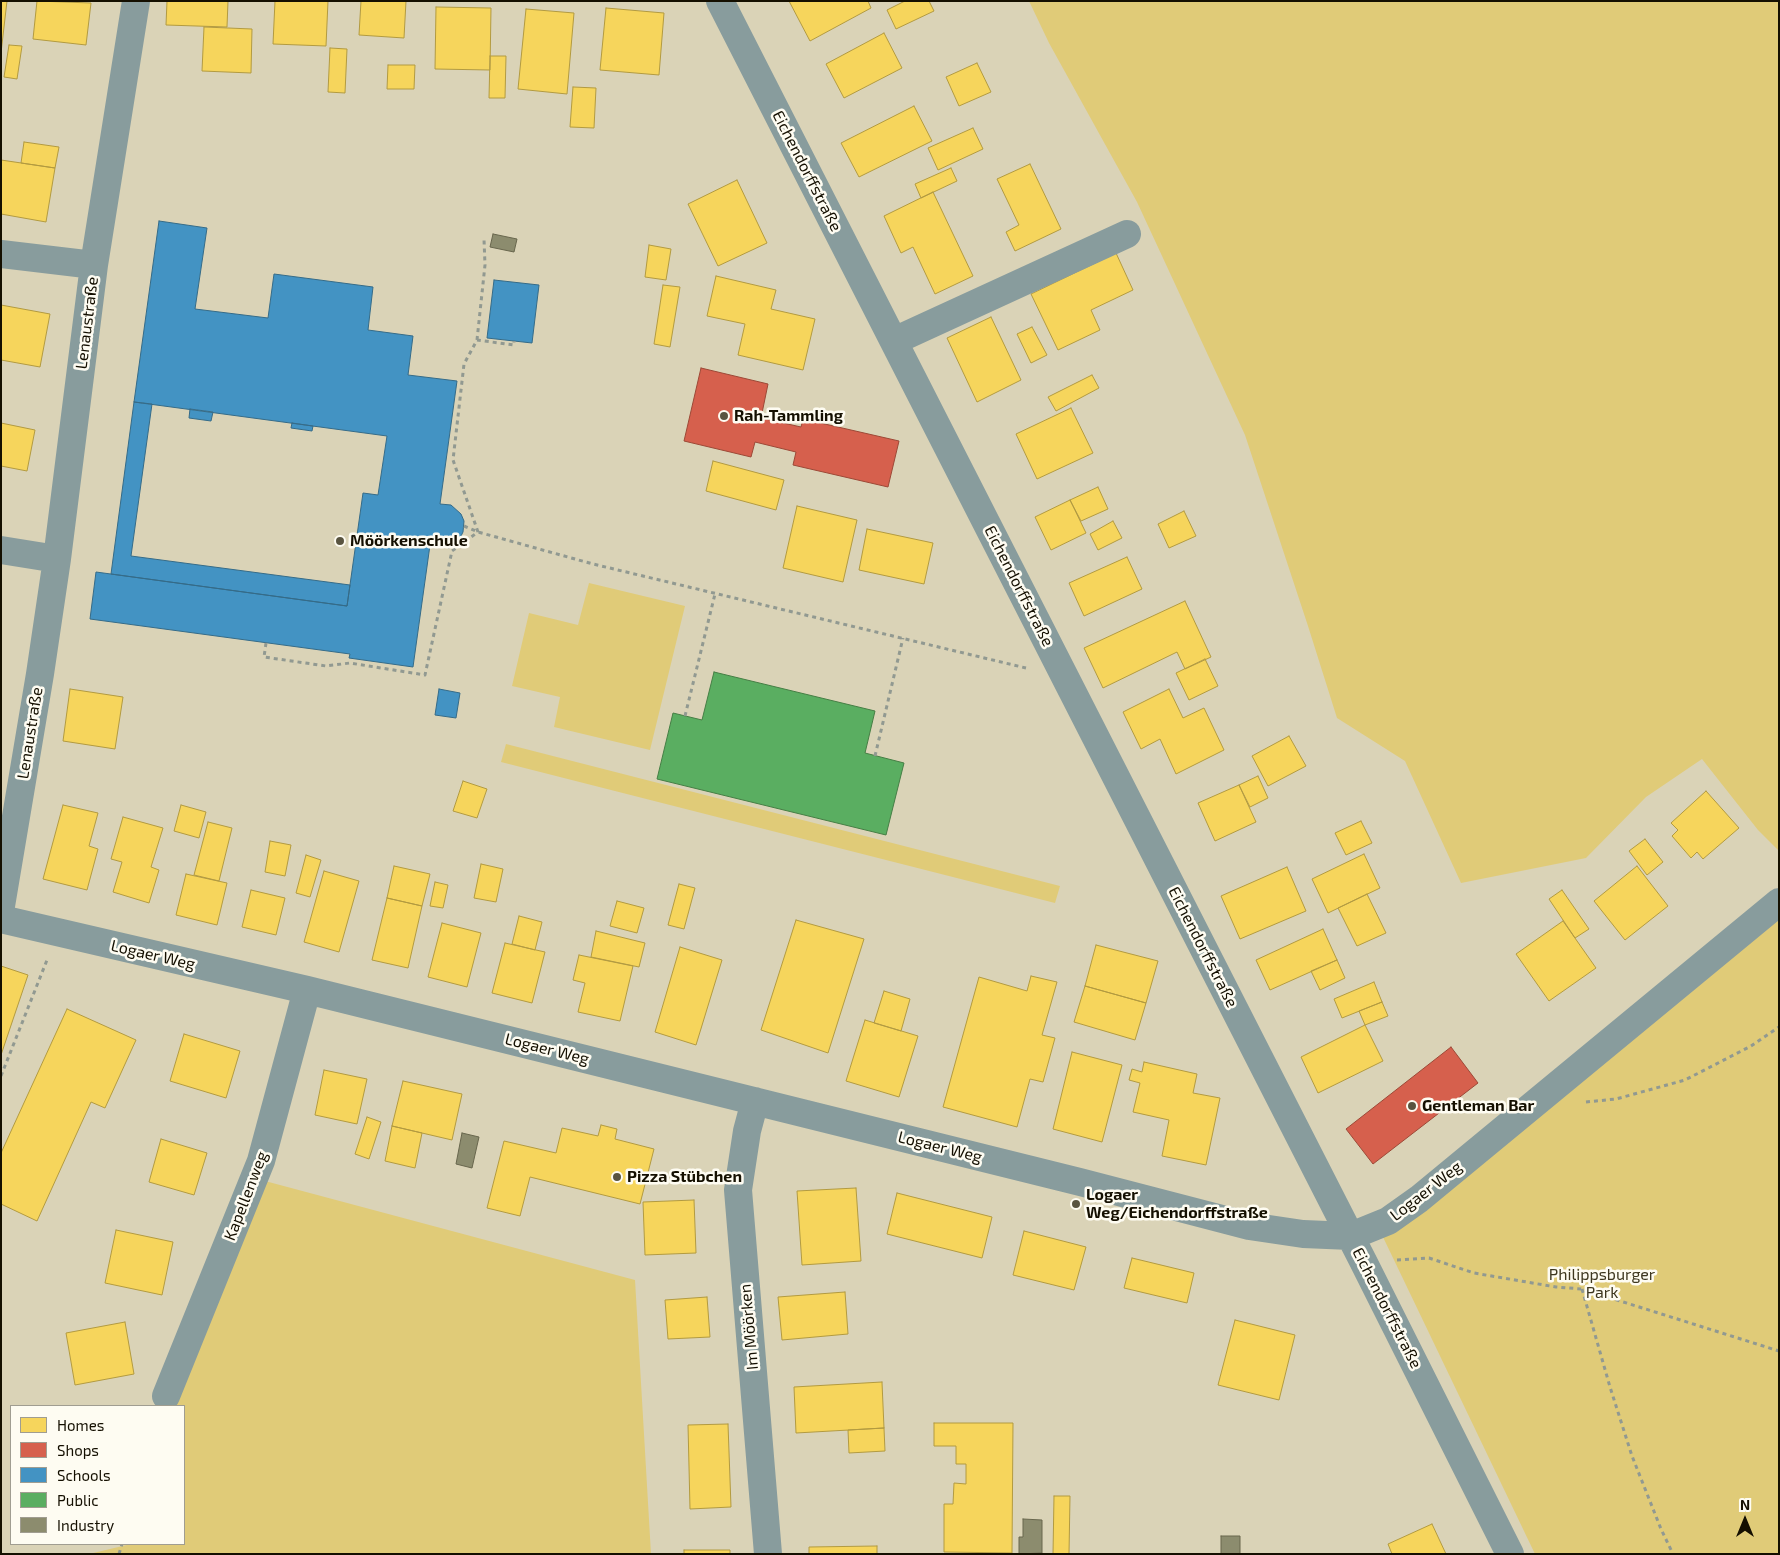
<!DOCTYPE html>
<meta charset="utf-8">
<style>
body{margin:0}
#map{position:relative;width:1780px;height:1555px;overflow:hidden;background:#dad3b7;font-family:"Exo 2",sans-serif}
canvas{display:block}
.frame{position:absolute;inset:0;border:2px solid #140f00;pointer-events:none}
.legend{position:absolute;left:10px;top:1405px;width:175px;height:140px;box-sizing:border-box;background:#fefcf2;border:1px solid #a09d91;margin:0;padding:6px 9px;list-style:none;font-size:15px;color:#140f00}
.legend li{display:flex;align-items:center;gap:10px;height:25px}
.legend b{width:25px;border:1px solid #a09d91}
.north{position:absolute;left:1720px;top:1495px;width:50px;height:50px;-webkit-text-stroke:4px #fefcf2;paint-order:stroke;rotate:0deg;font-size:14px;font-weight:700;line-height:20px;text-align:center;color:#140f00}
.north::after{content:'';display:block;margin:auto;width:18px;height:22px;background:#140f00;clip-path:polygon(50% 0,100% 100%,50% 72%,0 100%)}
</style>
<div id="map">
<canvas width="1780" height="1555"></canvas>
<div class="frame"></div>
<ul class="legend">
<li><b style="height:14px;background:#f6d55c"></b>Homes</li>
<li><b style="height:14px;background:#d6604d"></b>Shops</li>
<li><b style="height:14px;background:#4393c3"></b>Schools</li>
<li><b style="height:14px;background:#5aae61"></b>Public</li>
<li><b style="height:14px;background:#8c8c6e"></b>Industry</li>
</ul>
<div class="north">N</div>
</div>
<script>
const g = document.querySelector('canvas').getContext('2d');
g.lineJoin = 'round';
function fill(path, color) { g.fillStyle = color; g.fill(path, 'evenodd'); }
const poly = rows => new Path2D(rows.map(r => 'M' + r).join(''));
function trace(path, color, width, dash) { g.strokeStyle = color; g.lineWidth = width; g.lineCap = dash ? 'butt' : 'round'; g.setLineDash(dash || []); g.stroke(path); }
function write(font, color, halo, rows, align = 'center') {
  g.font = font + ' "Exo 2",sans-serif'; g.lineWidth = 5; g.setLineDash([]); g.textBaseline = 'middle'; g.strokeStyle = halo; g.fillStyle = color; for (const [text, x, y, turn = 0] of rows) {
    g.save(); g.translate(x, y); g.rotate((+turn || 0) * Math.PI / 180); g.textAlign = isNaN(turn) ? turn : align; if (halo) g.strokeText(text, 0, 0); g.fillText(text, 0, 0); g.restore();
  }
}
fill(poly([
 [1029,1,1779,1,1779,851,1758,830,1702,759,1646,797,1586,858,1461,883,1405,761,1337,718,1308,626,1245,435,1137,202,1049,43],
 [589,583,685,606,650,750,554,727,560,697,512,686,529,613,578,625],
 [506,744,1060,886,1055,903,501,762],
 [1779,913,1779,1554,1535,1554,1382,1235],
 [265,1181,635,1280,651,1554,89,1554,131,1544,184,1544,184,1406,172,1406]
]), '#e0cb78');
const homes = poly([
 [1,1,7,1,1,53,1,1],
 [37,1,91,3,86,45,33,39,37,1],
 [167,1,228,1,227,27,166,25,167,1],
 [275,1,328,1,326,46,273,44,275,1],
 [361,1,406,1,404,38,359,35,361,1],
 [789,1,868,1,871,8,810,41,789,1],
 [905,1,929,1,934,11,896,29,887,10,905,1],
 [436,7,491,8,490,70,435,69,436,7],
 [606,8,664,13,659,75,600,70,606,8],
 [526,9,574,13,567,94,518,89,526,9],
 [204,27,252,29,251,73,202,71,204,27],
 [884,33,902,68,844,98,826,64,884,33],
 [9,45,22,46,17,79,4,77,9,45],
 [330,48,347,49,345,93,328,92,330,48],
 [490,56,506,56,505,98,489,98,490,56],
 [977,63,991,92,959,106,946,77,977,63],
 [388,65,415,65,414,89,387,89,388,65],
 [573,87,596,88,594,128,570,127,573,87],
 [914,106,932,141,859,177,841,143,914,106],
 [973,128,983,149,938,170,928,148,973,128],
 [24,142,59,147,55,168,21,163,24,142],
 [1,160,55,168,46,222,1,214,1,160],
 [1030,164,1061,229,1015,251,1006,232,1019,225,997,179,1030,164],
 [951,168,957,181,921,198,915,184,951,168],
 [737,180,767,243,718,266,688,204,737,180],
 [933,192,973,276,935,294,913,247,901,253,884,216,933,192],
 [649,245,671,249,666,280,645,277,649,245],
 [1116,253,1133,290,1091,310,1100,330,1058,350,1031,294,1116,253],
 [716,276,776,290,771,309,815,319,803,370,738,355,745,324,707,316,716,276],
 [663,285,680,287,670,347,654,344,663,285],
 [1,305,50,314,40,367,1,360,1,305],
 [991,317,1021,380,977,402,947,338,991,317],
 [1032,327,1047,355,1031,363,1017,334,1032,327],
 [1092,375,1099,388,1056,411,1048,397,1092,375],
 [1071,408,1093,453,1037,479,1016,434,1071,408],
 [1,423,35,430,27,471,1,466,1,423],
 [713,461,784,480,776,510,706,491,713,461],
 [1098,487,1108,509,1081,521,1070,500,1098,487],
 [1070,500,1086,533,1051,550,1035,517,1070,500],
 [797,506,857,520,843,582,783,568,797,506],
 [1184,511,1196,536,1169,548,1158,524,1184,511],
 [1113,521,1122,538,1098,550,1090,534,1113,521],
 [867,529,933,543,924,584,859,570,867,529],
 [1127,557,1142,589,1084,616,1069,583,1127,557],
 [1185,601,1211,657,1185,669,1177,652,1103,688,1084,648,1185,601],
 [1205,659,1218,686,1189,700,1176,673,1205,659],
 [70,689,123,697,115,749,63,741,70,689],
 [1169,689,1183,718,1204,708,1224,750,1176,774,1160,739,1141,749,1123,712,1169,689],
 [1289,736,1306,766,1268,786,1252,756,1289,736],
 [1258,776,1268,798,1250,807,1239,785,1258,776],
 [463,781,487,789,477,818,453,811,463,781],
 [1239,785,1256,822,1215,841,1198,803,1239,785],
 [1706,791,1739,828,1703,859,1697,852,1691,858,1672,836,1678,830,1671,823,1706,791],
 [63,805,98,813,89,846,98,849,87,890,43,879,63,805],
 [181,805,206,812,199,838,174,831,181,805],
 [123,817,163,828,151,867,159,870,149,903,113,892,122,862,111,859,123,817],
 [1361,821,1372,843,1346,855,1335,833,1361,821],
 [208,822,232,828,219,881,194,875,208,822],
 [1645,839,1663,862,1647,875,1629,851,1645,839],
 [270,841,291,845,285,876,265,872,270,841],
 [1364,854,1380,888,1328,913,1312,879,1364,854],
 [306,855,321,860,310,897,296,893,306,855],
 [481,864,503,869,496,902,474,898,481,864],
 [394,866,430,874,422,906,387,898,394,866],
 [1637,866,1668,906,1625,940,1594,901,1637,866],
 [1287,867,1306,911,1240,939,1221,896,1287,867],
 [324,871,359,881,339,952,304,942,324,871],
 [186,874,227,883,217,925,176,915,186,874],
 [435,882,448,885,443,908,430,906,435,882],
 [679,884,695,888,684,929,668,925,679,884],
 [251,890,285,898,276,935,242,927,251,890],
 [1562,890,1589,929,1575,938,1549,899,1562,890],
 [1367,894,1386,933,1357,946,1338,908,1367,894],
 [387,898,422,906,408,968,372,960,387,898],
 [617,901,644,908,637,933,610,926,617,901],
 [519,916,542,922,535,950,512,944,519,916],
 [796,920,864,939,828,1053,761,1030,796,920],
 [1563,921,1596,968,1549,1001,1516,954,1563,921],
 [442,923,481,933,467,987,428,977,442,923],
 [1323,929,1337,960,1270,990,1256,960,1323,929],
 [596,931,645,943,639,967,591,957,596,931],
 [505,943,545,952,532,1003,492,993,505,943],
 [1096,945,1158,961,1146,1003,1085,986,1096,945],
 [680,947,722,960,696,1045,655,1032,680,947],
 [579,955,633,966,620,1021,578,1012,585,983,573,980,579,955],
 [1337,960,1345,978,1320,990,1311,971,1337,960],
 [1,966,28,975,1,1055,1,966],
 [1031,976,1057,982,1042,1035,1055,1038,1043,1082,1030,1079,1017,1127,943,1107,979,977,1027,991,1031,976],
 [1374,982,1382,1002,1342,1018,1334,999,1374,982],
 [1085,986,1146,1003,1135,1040,1074,1022,1085,986],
 [884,991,910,999,901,1031,874,1023,884,991],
 [1382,1002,1388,1016,1365,1025,1359,1011,1382,1002],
 [67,1009,136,1040,105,1108,91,1102,37,1221,1,1204,1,1153,67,1009],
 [865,1020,918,1036,899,1097,846,1081,865,1020],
 [1365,1025,1383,1061,1318,1093,1301,1057,1365,1025],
 [184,1034,240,1051,226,1098,170,1081,184,1034],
 [1072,1052,1122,1065,1102,1142,1053,1129,1072,1052],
 [1144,1062,1197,1074,1193,1093,1220,1098,1206,1165,1162,1156,1169,1120,1133,1112,1140,1083,1129,1080,1132,1069,1142,1072,1144,1062],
 [324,1070,367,1079,357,1124,315,1115,324,1070],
 [403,1081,462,1094,452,1140,392,1126,403,1081],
 [367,1117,381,1122,369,1159,355,1154,367,1117],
 [601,1125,617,1129,615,1139,654,1149,640,1204,530,1177,520,1216,487,1208,504,1141,556,1153,562,1128,598,1136,601,1125],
 [392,1126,422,1133,415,1168,385,1161,392,1126],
 [161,1139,207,1153,194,1195,149,1182,161,1139],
 [856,1188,861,1261,802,1265,797,1191,856,1188],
 [897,1193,992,1217,982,1258,887,1234,897,1193],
 [694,1200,696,1253,645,1255,643,1202,694,1200],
 [116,1230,173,1242,162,1295,105,1283,116,1230],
 [1024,1231,1086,1247,1074,1290,1013,1275,1024,1231],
 [1132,1258,1194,1273,1187,1303,1124,1288,1132,1258],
 [845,1292,848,1334,782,1340,778,1297,845,1292],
 [707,1297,710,1337,668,1339,665,1300,707,1297],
 [1235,1320,1295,1335,1279,1400,1218,1385,1235,1320],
 [125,1322,134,1374,75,1385,66,1333,125,1322],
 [882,1382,884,1428,796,1433,794,1387,882,1382],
 [934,1423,1013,1423,1012,1553,944,1552,944,1504,953,1504,954,1483,966,1484,966,1464,956,1464,956,1446,934,1446,934,1423],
 [728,1424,731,1507,690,1509,688,1425,728,1424],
 [884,1428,885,1451,849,1453,848,1430,884,1428],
 [1054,1496,1070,1496,1069,1554,1053,1554,1054,1496],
 [1432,1524,1446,1554,1392,1554,1388,1544,1432,1524],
 [877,1546,877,1554,809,1554,809,1547,877,1546],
 [684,1550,730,1550,730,1554,684,1554,684,1550]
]);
fill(homes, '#f6d55c');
trace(homes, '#b29a40', 1);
const shops = poly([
 [701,368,768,384,761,418,801,427,803,419,899,441,888,487,793,465,796,452,755,442,751,457,684,441,701,368],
 [1451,1047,1478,1083,1373,1164,1346,1129,1451,1047]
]);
fill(shops, '#d6604d');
trace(shops, '#9c4836', 1);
const schools = poly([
 [159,221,207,228,195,309,268,318,274,274,373,287,368,330,413,336,408,375,457,381,440,504,451,505,461,514,464,521,463,532,459,540,442,547,430,545,413,667,349,658,350,654,90,619,96,572,347,606,363,493,378,495,387,436,134,402,159,221],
 [494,280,539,285,532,343,487,338,494,280],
 [134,402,152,404,131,556,350,585,347,606,111,574,134,402],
 [190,409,213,412,211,421,189,418,190,409],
 [292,423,313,426,312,431,291,428,292,423],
 [439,689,460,693,456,718,435,715,439,689]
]);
fill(schools, '#4393c3');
trace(schools, '#356b88', 1);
const public = poly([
 [714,672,875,711,865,753,904,763,886,835,657,779,673,713,702,720,714,672]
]);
fill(public, '#5aae61');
trace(public, '#457e44', 1);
const industry = poly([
 [493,234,517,239,514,252,490,247,493,234],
 [462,1133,479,1137,472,1168,456,1164,462,1133],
 [1023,1519,1042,1520,1042,1553,1019,1554,1019,1537,1023,1537,1023,1519],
 [1221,1536,1240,1536,1240,1554,1221,1554,1221,1536]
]);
fill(industry, '#8c8c6e');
trace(industry, '#68664d', 1);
trace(poly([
 [477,340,485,265,484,239],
 [464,526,478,532,593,564,1026,668],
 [447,545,452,551],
 [266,643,264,657,326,666,350,663,425,675,452,551,478,532,453,460,464,364,477,340,514,345,514,341],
 [685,716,715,594],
 [875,756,903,638],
 [1,1076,47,960],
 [1586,1102,1616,1099,1685,1080,1751,1046,1779,1027],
 [1397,1260,1429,1258,1474,1273,1556,1287,1582,1289,1779,1351],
 [1582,1289,1610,1387,1632,1456,1661,1529,1673,1554],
 [119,1554,122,1544]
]), '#919991', 3, [4, 4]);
trace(poly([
 [720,1,1363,1261,1510,1554],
 [1,254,94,265],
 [894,341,1127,234],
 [1,550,57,559],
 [1,906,40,674,57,559,94,265,136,1],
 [1,919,307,990,1080,1182,1249,1226,1303,1234,1351,1236,1388,1221,1419,1199,1779,902],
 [755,1101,747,1131,738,1190,768,1554],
 [166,1396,261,1161,307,990]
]), '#889c9d', 28);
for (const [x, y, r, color] of [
 [724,416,5,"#595440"],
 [340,541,5,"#595440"],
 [1412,1106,5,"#595440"],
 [617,1177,5,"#595440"],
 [1076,1204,5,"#595440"]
]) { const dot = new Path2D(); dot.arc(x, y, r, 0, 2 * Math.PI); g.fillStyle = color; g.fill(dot); trace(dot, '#fefcf2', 2); }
write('16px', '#140f00', '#fefcf2', [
 ["Eichendorffstraße",807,171,63],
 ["Lenaustraße",87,323,-83],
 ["Eichendorffstraße",1019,586,63],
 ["Lenaustraße",30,733,-81],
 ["Eichendorffstraße",1203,947,63],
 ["Logaer Weg",153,955,13],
 ["Logaer Weg",547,1049,14],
 ["Logaer Weg",940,1147,14],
 ["Logaer Weg",1426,1191,-38],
 ["Kapellenweg",246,1196,-69],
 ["Eichendorffstraße",1387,1308,63],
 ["Im Möörken",749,1327,-95]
]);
write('bold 16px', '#140f00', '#fefcf2', [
 ["Rah-Tammling",734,416],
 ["Möörkenschule",350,541],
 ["Gentleman Bar",1422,1106],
 ["Pizza Stübchen",627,1177],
 ["Logaer",1086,1195],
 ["Weg/Eichendorffstraße",1086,1213]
], 'left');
write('16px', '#3e371f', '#fefcf2', [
 ["Philippsburger",1602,1275],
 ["Park",1602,1293]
]);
</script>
